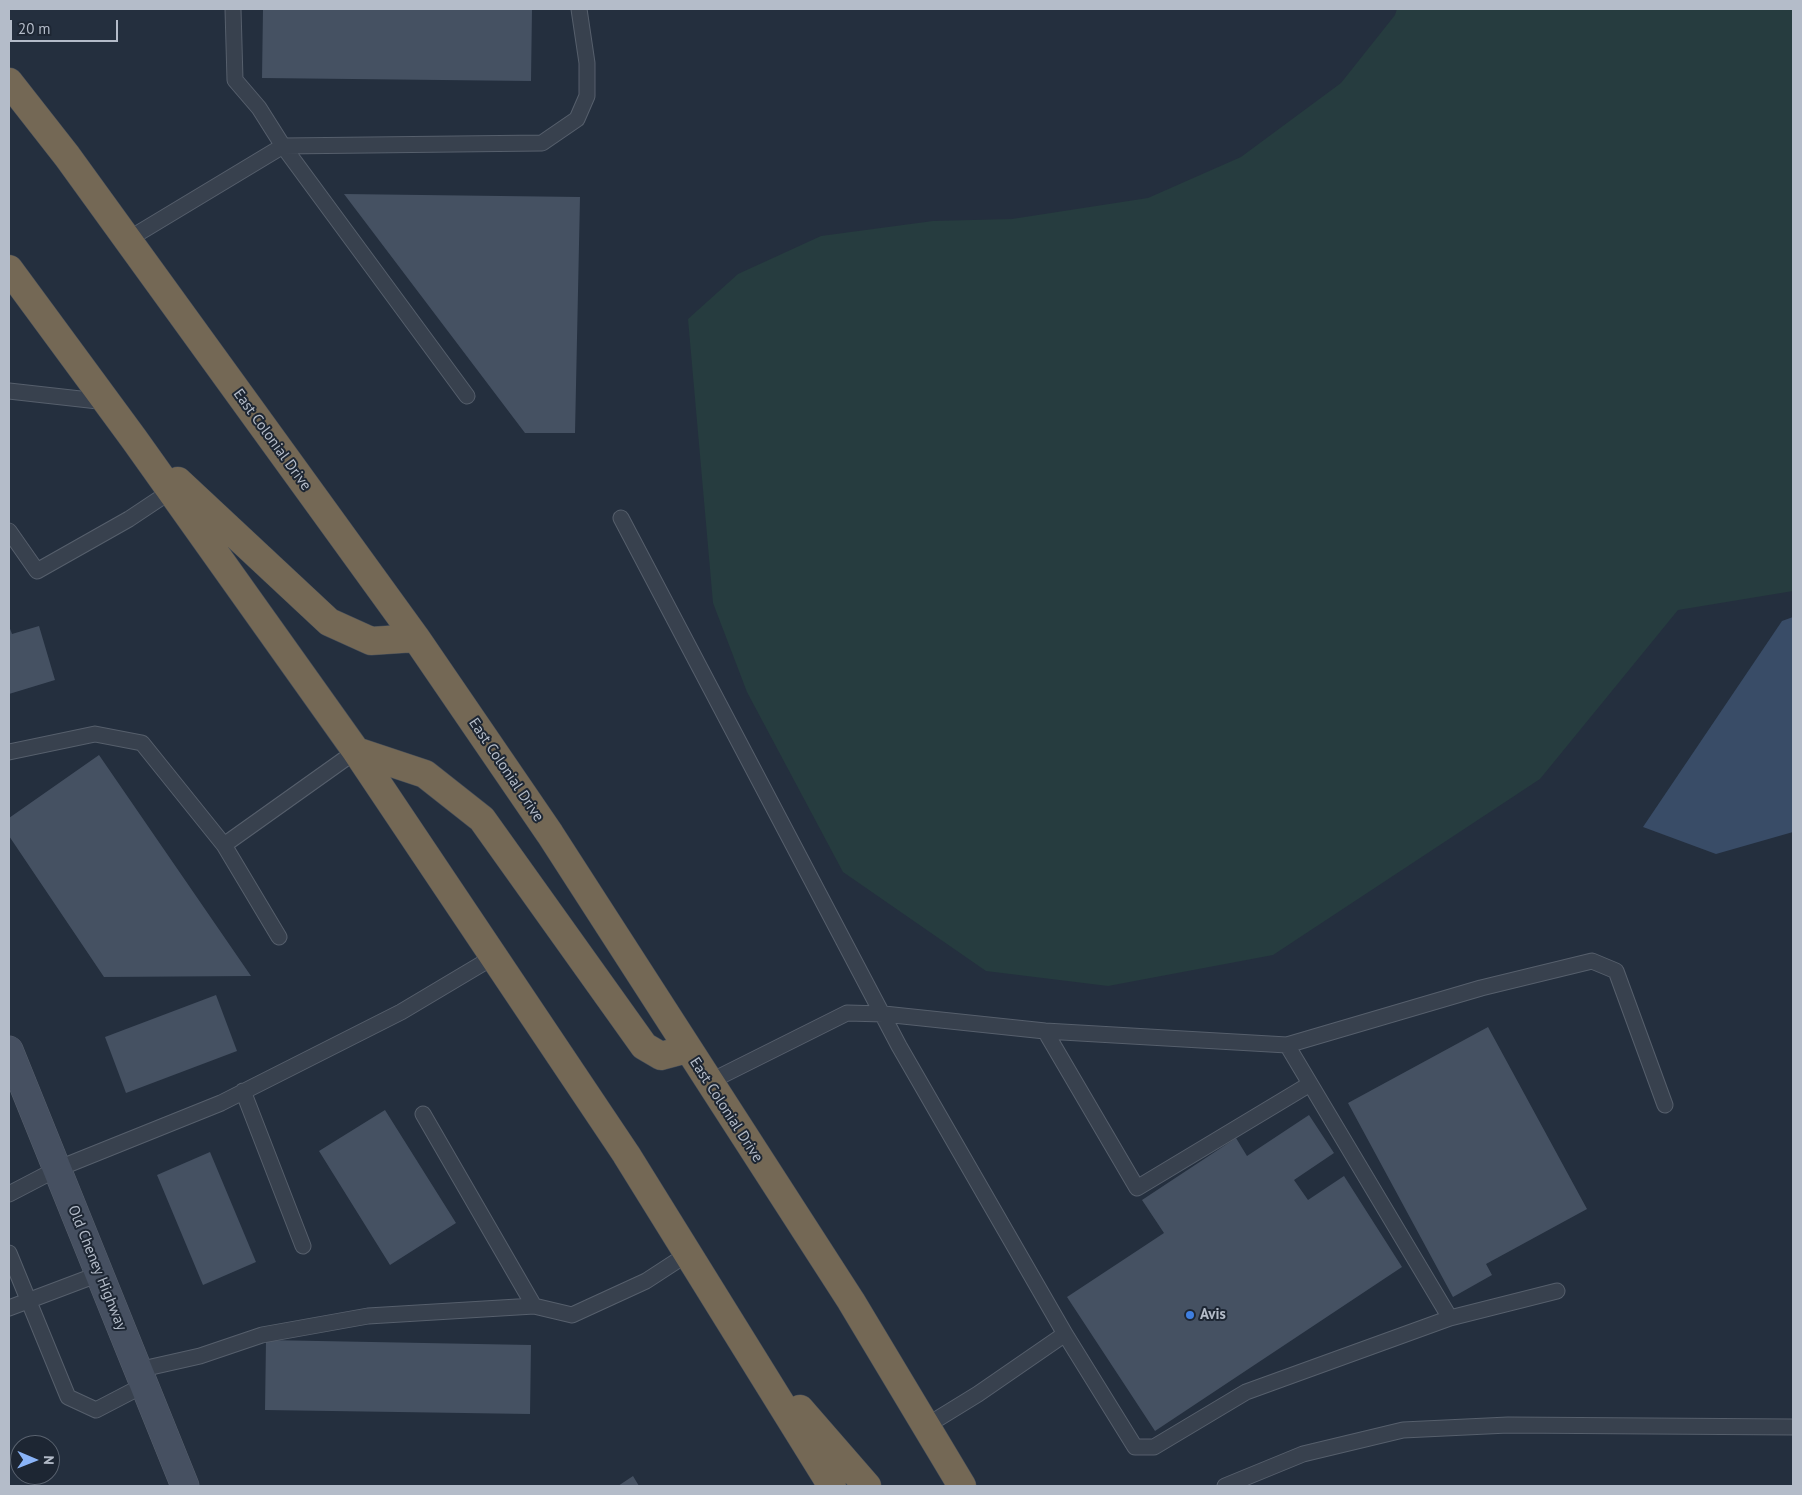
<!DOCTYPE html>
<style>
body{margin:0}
#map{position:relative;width:1802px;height:1495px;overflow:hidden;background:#242f3e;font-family:"PT Sans",sans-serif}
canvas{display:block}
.frame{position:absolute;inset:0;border:10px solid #b4bcc9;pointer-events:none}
.north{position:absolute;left:10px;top:1435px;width:50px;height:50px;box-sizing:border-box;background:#1d2633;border:1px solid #59626f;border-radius:50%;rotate:91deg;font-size:14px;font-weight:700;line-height:20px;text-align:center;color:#b4bcc9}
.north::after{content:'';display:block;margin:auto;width:18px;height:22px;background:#8ab4f8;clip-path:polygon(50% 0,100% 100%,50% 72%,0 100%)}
.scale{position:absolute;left:10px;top:20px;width:108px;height:22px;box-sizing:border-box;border:2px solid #b4bcc9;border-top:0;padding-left:6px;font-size:15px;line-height:18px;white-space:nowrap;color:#b4bcc9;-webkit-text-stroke:4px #1d2633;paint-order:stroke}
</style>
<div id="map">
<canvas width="1802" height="1495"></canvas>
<div class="frame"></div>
<div class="north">N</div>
<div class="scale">20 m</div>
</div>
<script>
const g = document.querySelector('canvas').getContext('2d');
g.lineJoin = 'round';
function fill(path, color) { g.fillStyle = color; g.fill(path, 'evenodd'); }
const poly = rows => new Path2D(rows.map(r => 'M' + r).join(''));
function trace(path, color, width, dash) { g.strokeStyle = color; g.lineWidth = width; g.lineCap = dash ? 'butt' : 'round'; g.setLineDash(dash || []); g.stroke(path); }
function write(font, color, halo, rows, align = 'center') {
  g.font = font + ' "PT Sans",sans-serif'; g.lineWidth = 4; g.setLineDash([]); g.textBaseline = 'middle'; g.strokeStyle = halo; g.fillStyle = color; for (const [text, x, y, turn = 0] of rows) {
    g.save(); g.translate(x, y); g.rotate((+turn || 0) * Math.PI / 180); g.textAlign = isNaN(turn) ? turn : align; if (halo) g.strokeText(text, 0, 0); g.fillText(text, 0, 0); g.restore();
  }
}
fill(poly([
 [1397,9,1793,9,1793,591,1678,610,1540,779,1273,955,1108,986,986,971,843,872,747,692,713,603,688,319,738,274,821,236,933,221,1012,219,1148,198,1241,157,1341,83,1395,15]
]), '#263c3f');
fill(poly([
 [1793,617,1793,832,1716,854,1643,827,1782,621]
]), '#394c67');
fill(poly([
 [263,9,532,9,531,81,262,78],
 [344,194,580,197,575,433,525,433],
 [9,626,12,634,39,626,55,680,9,694],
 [99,755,251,976,104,977,9,836,9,818],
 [216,995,237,1051,126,1093,105,1037],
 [1488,1027,1587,1209,1486,1264,1492,1275,1453,1297,1348,1103],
 [385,1110,456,1223,390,1265,319,1151],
 [1309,1115,1334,1153,1294,1180,1308,1200,1344,1176,1402,1267,1155,1431,1067,1297,1164,1233,1142,1200,1236,1138,1247,1156],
 [210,1152,256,1262,203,1285,157,1175],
 [266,1340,531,1345,530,1414,265,1410],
 [633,1476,639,1486,618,1486]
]), '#455162');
const lane = poly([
 [127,240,283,146,259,108,235,80,233,9],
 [9,391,107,402],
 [467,396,283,146,542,143,577,119,587,96,587,63,579,9],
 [621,518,899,1046,1065,1334,978,1394,926,1426],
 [9,531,37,571,129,519,171,491],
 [9,752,95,734,142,743,224,845,356,751],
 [224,845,279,937],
 [1045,1031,1137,1188,1310,1084],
 [1287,1045,1450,1318,1557,1291],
 [709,1082,847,1013,884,1014,1045,1031,1287,1045,1481,988,1592,961,1616,971,1665,1105],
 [243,1091,303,1246],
 [423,1114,534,1306],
 [9,1194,57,1169,221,1103,401,1012,495,956],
 [9,1253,68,1397,96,1410,144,1385],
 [9,1308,99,1274],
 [1065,1334,1135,1447,1154,1447,1246,1392,1450,1318],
 [138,1370,200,1356,262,1335,368,1316,534,1306,572,1315,646,1281,689,1253],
 [1225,1486,1303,1454,1403,1430,1508,1425,1793,1427]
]);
const secondary = poly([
 [9,1050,185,1486]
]);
const highway = poly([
 [9,82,67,156,416,638,550,834,851,1301,962,1486],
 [9,269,134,439,356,751,626,1154,832,1486],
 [178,481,329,622,371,641,416,638],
 [356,751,425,774,482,819,644,1046,661,1056,687,1049],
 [800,1409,867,1486]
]);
trace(lane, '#565f6c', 17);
trace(secondary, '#565f6c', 29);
trace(highway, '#434c59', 29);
trace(lane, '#38414e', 15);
trace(secondary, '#465061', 28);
trace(highway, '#746855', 28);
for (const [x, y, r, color] of [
 [1190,1315,5,"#3f7fe0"]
]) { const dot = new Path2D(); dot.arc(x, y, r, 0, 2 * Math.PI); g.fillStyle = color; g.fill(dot); trace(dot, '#1d2633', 2); }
write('15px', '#b4bcc9', '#1d2633', [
 ["East Colonial Drive",272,440,54],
 ["East Colonial Drive",506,770,56],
 ["East Colonial Drive",726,1110,57],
 ["Old Cheney Highway",97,1268,68]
]);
write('bold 15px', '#b4bcc9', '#1d2633', [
 ["Avis",1200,1315]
], 'left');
</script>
